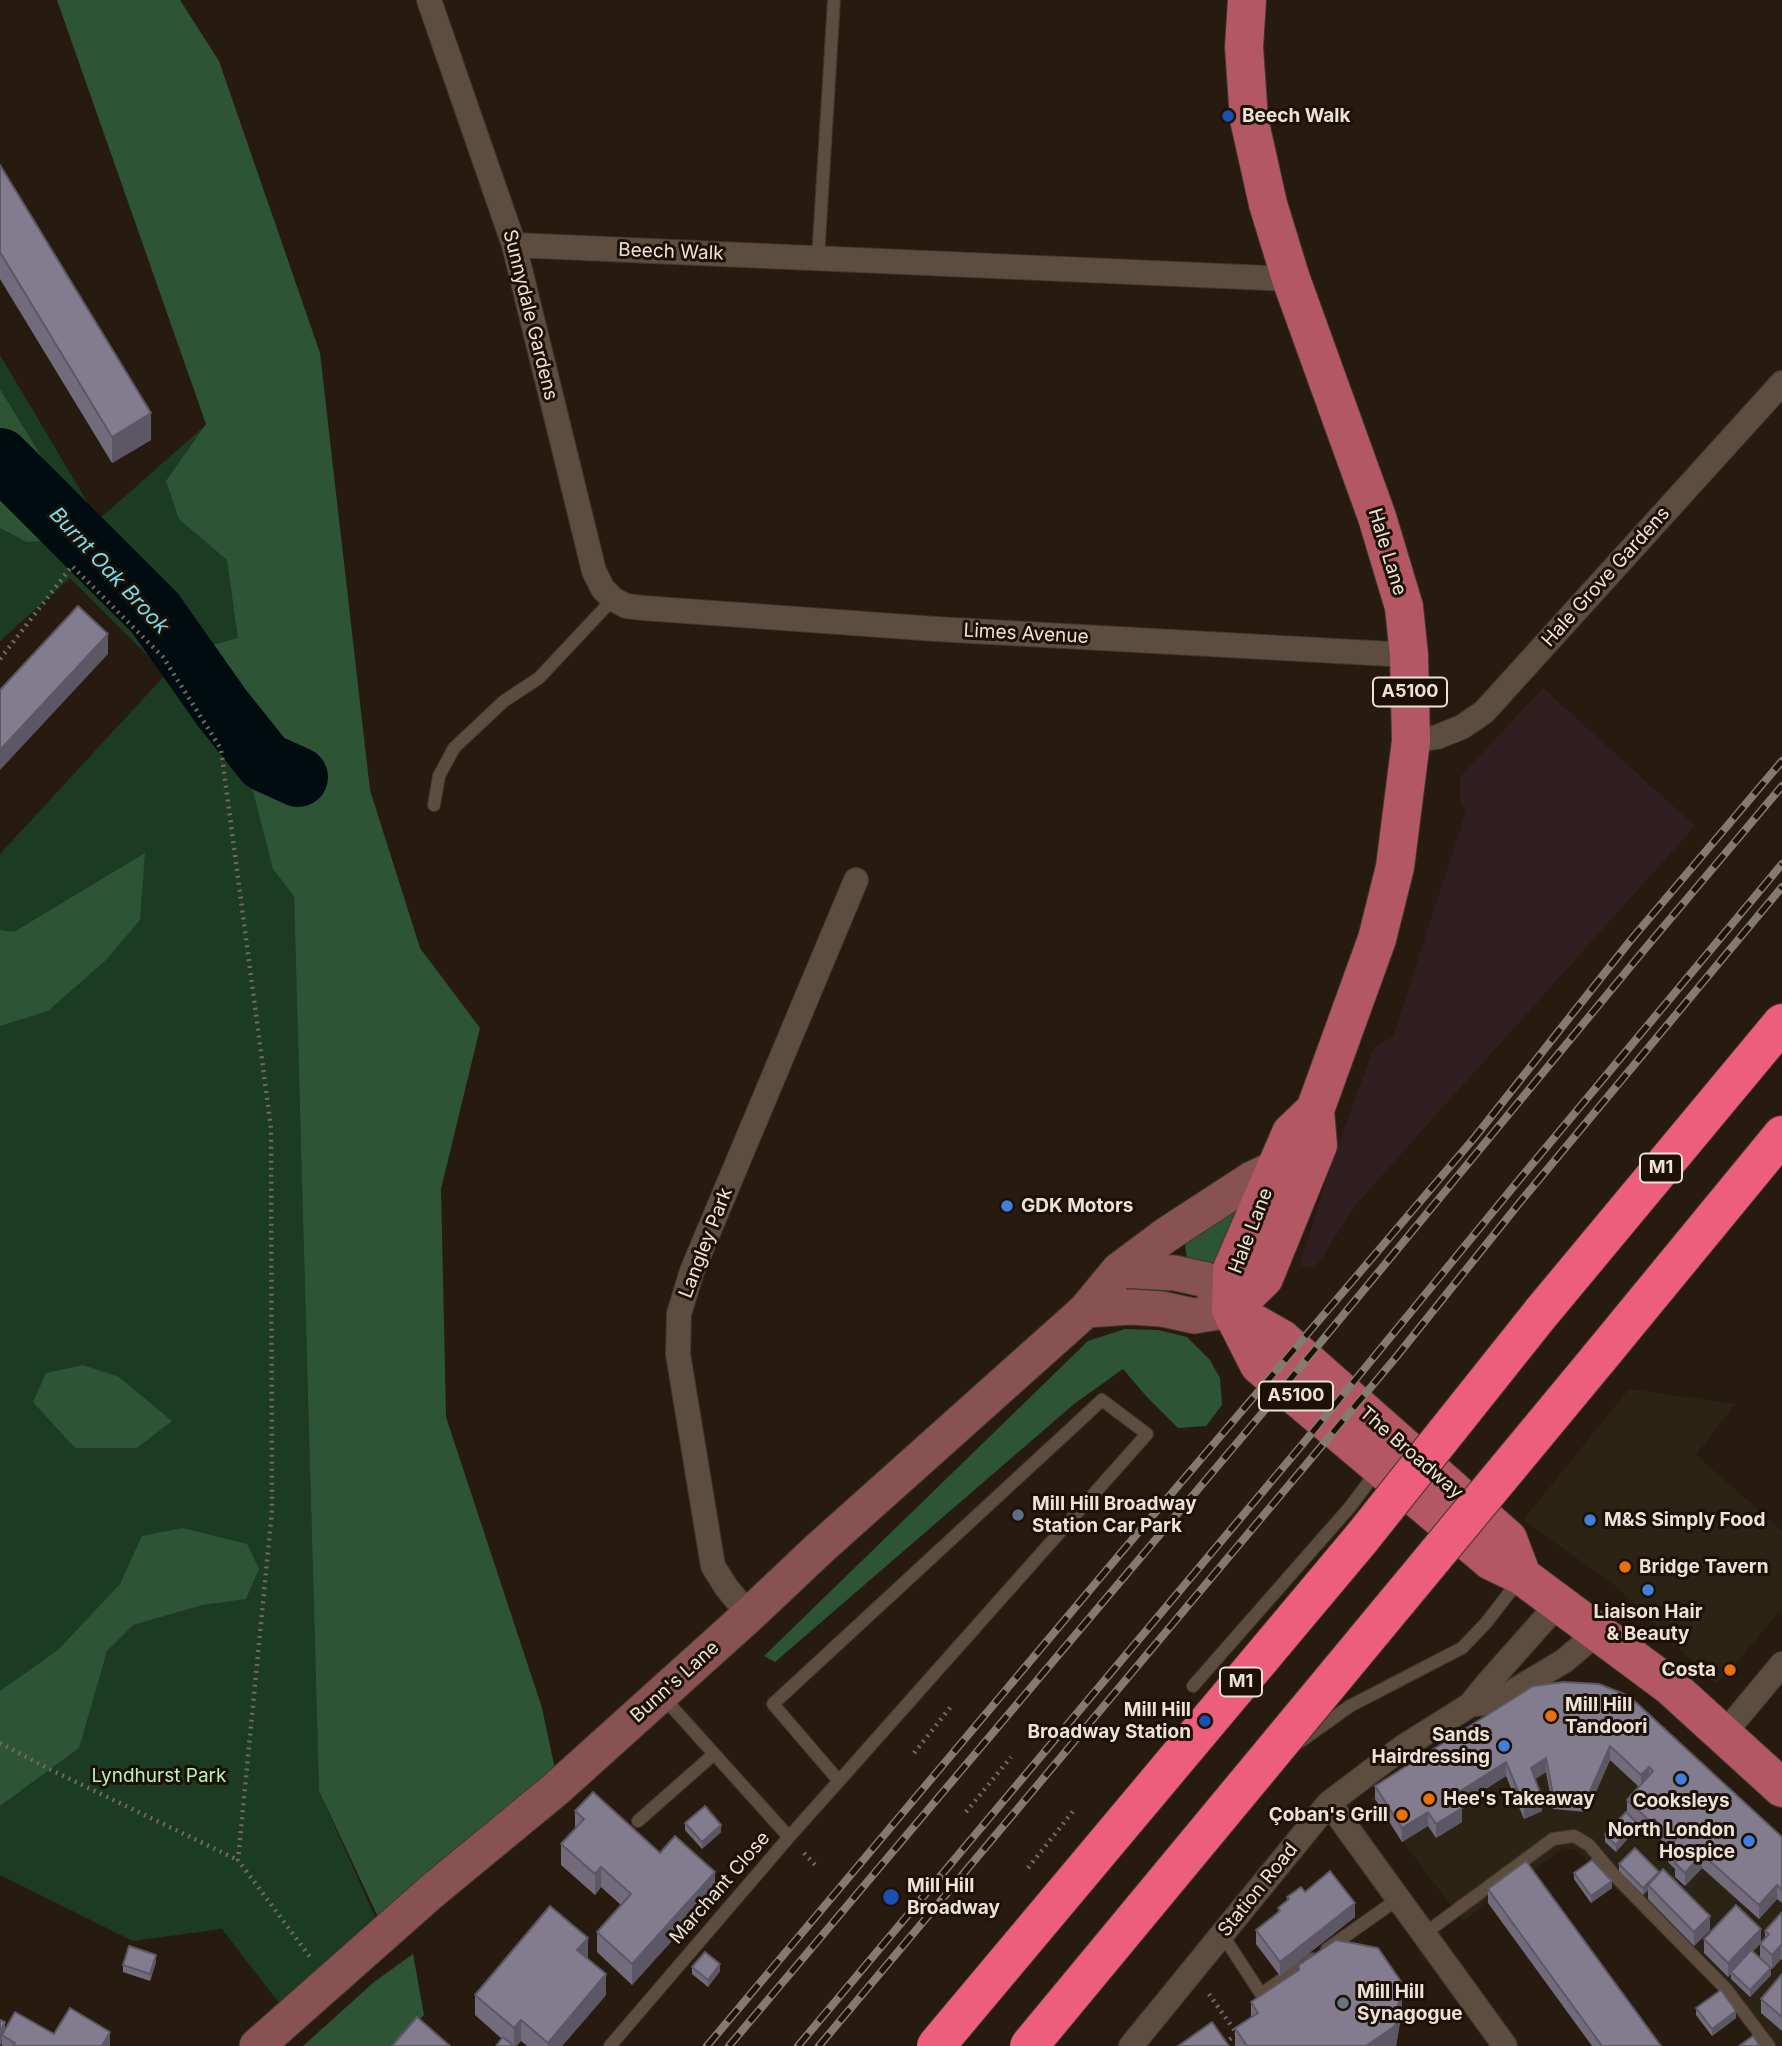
<!DOCTYPE html>
<meta charset="utf-8">
<style>
body{margin:0}
canvas{display:block;background:#271a0e}
</style>
<canvas width="1782" height="2046"></canvas>
<script>
const g = document.querySelector('canvas').getContext('2d');
g.lineJoin = 'round';
function fill(path, color) { g.fillStyle = color; g.fill(path, 'evenodd'); }
const poly = rows => new Path2D(rows.map(r => 'M' + r).join(''));
function trace(path, color, width, dash) { g.strokeStyle = color; g.lineWidth = width; g.lineCap = dash ? 'butt' : 'round'; g.setLineDash(dash || []); g.stroke(path); }
function write(font, color, halo, rows, align = 'center') {
  g.font = font + ' Inter,sans-serif'; g.lineWidth = 6; g.setLineDash([]); g.textBaseline = 'middle'; g.strokeStyle = halo; g.fillStyle = color; for (const [text, x, y, turn = 0] of rows) {
    g.save(); g.translate(x, y); g.rotate((+turn || 0) * Math.PI / 180); g.textAlign = isNaN(turn) ? turn : align; if (halo) g.strokeText(text, 0, 0); g.fillText(text, 0, 0); g.restore();
  }
}
fill(poly([
 [1629,1389,1735,1404,1696,1455,1782,1531,1782,1608,1729,1672,1715,1684,1617,1587,1523,1520],
 [1531,1694,1782,1837,1782,2046,1760,2046,1722,1995,1578,1851,1564,1848,1463,1921,1370,1799]
]), '#2b2313');
fill(poly([
 [1543,688,1695,826,1358,1202,1315,1268,1300,1265,1334,1156,1374,1047,1393,1037,1466,811,1460,803,1460,777]
]), '#311e20');
fill(poly([
 [0,355,98,520,207,424,294,892,319,1791,383,1935,289,2016,222,1929,133,1941,0,1875,0,854,166,674,70,578,0,641]
]), '#1c3b23');
fill(poly([
 [57,0,180,0,219,61,320,353,370,790,420,948,480,1028,441,1189,446,1417,542,1708,557,1779,385,1932,319,1791,294,896,273,869,253,791,211,707,124,594,57,540,27,542,0,528,0,389,57,482,201,648,238,638,227,560,179,519,166,481,206,424],
 [145,853,140,920,107,959,48,1011,0,1026,0,930,14,932],
 [1244,1198,1221,1259,1209,1264,1187,1260,1184,1237],
 [1125,1329,1158,1330,1187,1337,1210,1360,1220,1378,1222,1405,1206,1426,1178,1428,1147,1397,1123,1369,1074,1404,775,1662,764,1656,1088,1341],
 [83,1365,119,1377,172,1421,137,1448,75,1448,33,1402,46,1373],
 [182,1528,247,1544,259,1569,246,1599,202,1605,133,1625,107,1651,79,1748,0,1806,0,1691,58,1650,120,1584,142,1536],
 [413,1954,424,2015,393,2046,303,2046,374,1982]
]), '#2d5435');
trace(poly([
 [0,458,155,613,222,708,265,762,298,777]
]), '#000c10', 60);
const lane = poly([
 [818,258,834,0],
 [434,805,439,776,454,748,504,701,539,678,613,599],
 [1193,1686,1350,1507,1377,1471],
 [1301,1741,1350,1706,1462,1648,1486,1623,1520,1579],
 [638,1821,714,1754],
 [789,1837,839,1781,1147,1434,1102,1400,773,1704,839,1781],
 [1222,1934,1261,1994,1312,1959],
 [1424,1934,1553,1839,1574,1836,1589,1845,1615,1876,1727,1990,1769,2046],
 [1327,1949,1398,1899],
 [610,2046,789,1837,663,1697]
]);
const street = poly([
 [429,0,514,245,594,571,603,589,613,599,626,606,643,608,936,629,1409,655],
 [514,245,1291,279],
 [1411,741,1437,737,1462,727,1484,712,1782,383],
 [749,1615,726,1587,713,1566,678,1354,679,1314,692,1271,856,880],
 [1470,1705,1497,1701,1564,1661,1598,1632],
 [1723,1735,1782,1664],
 [1329,1803,1505,2046],
 [1131,2046,1329,1803,1403,1747,1470,1705,1487,1684,1559,1603]
]);
const secondary = poly([
 [1119,1270,1166,1235,1252,1179,1275,1168],
 [257,2046,431,1892,556,1789,749,1615,820,1548,1086,1310,1119,1270,1175,1273,1207,1280,1231,1310,1194,1316,1162,1309,1131,1307,1086,1310]
]);
const primary = poly([
 [1247,0,1244,47,1249,119,1268,204,1291,279,1377,517,1404,607,1409,655,1411,741,1395,867,1377,939,1315,1110,1291,1133,1232,1269,1231,1310,1259,1365,1491,1561,1522,1576,1670,1686,1782,1788],
 [1231,1310,1282,1339,1508,1539,1522,1576],
 [1231,1310,1264,1278,1318,1145,1315,1110]
]);
const highway = poly([
 [1541,1313,1782,1023],
 [1598,1359,1782,1135]
]);
trace(lane, '#403630', 14);
trace(street, '#403630', 26);
trace(secondary, '#403630', 37);
trace(primary, '#403630', 40);
trace(highway, '#403630', 40);
trace(poly([
 [0,659,72,566,163,657,221,749,271,1128,272,1510,238,1860,310,1957],
 [0,1743,47,1768,238,1860],
 [914,1753,953,1704],
 [966,1812,1011,1757],
 [804,1853,818,1868],
 [1028,1868,1074,1810],
 [1209,1994,1237,2034,1222,2045]
]), '#74685e', 4.5, [2, 5]);
trace(lane, '#5c4d3f', 12);
trace(street, '#5c4d3f', 24);
trace(secondary, '#885251', 35);
trace(primary, '#b35762', 38);
trace(highway, '#ed5e7a', 38);
const rail = poly([
 [707,2046,1120,1554,1475,1137,1630,941,1782,761],
 [729,2046,1269,1405,1644,950,1782,786],
 [798,2046,1306,1440,1514,1186,1782,864],
 [819,2046,1397,1356,1521,1201,1782,887]
]);
trace(rail, '#857a70', 8);
trace(rail, '#1d1106', 5, [16]);
const highwayBridge = poly([
 [936,2046,1361,1539,1541,1313],
 [1029,2046,1598,1359]
]);
trace(highwayBridge, '#403630', 40, []);
trace(highwayBridge, '#ed5e7a', 38);
fill(poly([
 [0,165,151,440,112,463,0,279],
 [1533,1686,1782,1837,1782,1903,1777,1899,1759,1919,1702,1868,1685,1886,1675,1877,1675,1869,1668,1862,1668,1848,1669,1847,1654,1833,1651,1836,1636,1822,1636,1829,1616,1852,1605,1842,1605,1835,1627,1813,1627,1800,1639,1787,1610,1760,1587,1812,1553,1809,1546,1772,1535,1779,1542,1811,1524,1819,1506,1776,1461,1805,1462,1822,1436,1838,1428,1826,1402,1842,1375,1799,1375,1786],
 [575,1811,660,1853,715,1893,632,1985,597,1952,597,1932,621,1905,601,1887,595,1895,561,1865,561,1844,575,1829],
 [685,1823,721,1832,702,1849,685,1830],
 [1619,1864,1710,1930,1694,1946,1648,1899,1648,1890,1643,1895,1619,1871],
 [1574,1873,1612,1888,1591,1903,1574,1879],
 [1488,1889,1661,2046,1592,2046,1488,1903],
 [1305,1892,1355,1917,1280,1976,1256,1944,1256,1930,1278,1913,1278,1908,1287,1901,1287,1897],
 [1782,1912,1782,1960,1781,1959,1772,1969,1760,1957,1760,1944,1753,1951,1771,1975,1750,1997,1731,1979,1731,1974,1728,1977,1704,1953,1704,1939,1761,1943,1765,1937,1765,1931],
 [588,1958,606,1995,562,2046,527,2046,521,2041,516,2046,496,2046,502,2039,475,2015,475,1995],
 [156,1962,150,1981,123,1972,123,1965],
 [692,1967,720,1971,708,1987,692,1974],
 [1782,1974,1782,2031,1761,2013,1761,1999],
 [1251,2002,1402,2010,1396,2046,1235,2046,1235,2028,1251,2018],
 [1696,2008,1736,2018,1712,2036,1696,2015],
 [0,2020,5,2029,54,2034,110,2046,2,2046]
]), '#716b7b');
fill(poly([
 [151,413,151,440,112,463,112,437],
 [108,634,108,654,0,770,0,750],
 [1610,1746,1610,1760,1587,1812,1587,1798],
 [1546,1758,1546,1772,1531,1782,1531,1768],
 [1506,1762,1506,1776,1454,1809,1454,1795],
 [1649,1767,1649,1781,1641,1789,1641,1775],
 [1542,1798,1542,1811,1524,1819,1524,1805],
 [1462,1808,1462,1822,1436,1838,1436,1824],
 [1428,1812,1428,1826,1402,1842,1402,1828],
 [1654,1819,1654,1833,1651,1836,1651,1822],
 [1636,1822,1636,1829,1616,1852,1616,1845],
 [721,1825,721,1832,702,1849,702,1842],
 [1702,1854,1702,1868,1685,1886,1685,1873],
 [601,1867,601,1887,595,1895,595,1874],
 [715,1872,715,1893,632,1985,632,1964],
 [1659,1872,1648,1885,1648,1890,1643,1895,1643,1888],
 [1612,1881,1612,1888,1591,1903,1591,1896],
 [1777,1885,1777,1899,1759,1919,1759,1905],
 [1355,1903,1355,1917,1280,1976,1280,1962],
 [1710,1916,1710,1930,1694,1946,1694,1932],
 [1761,1929,1761,1943,1732,1973,1731,1972,1731,1974,1728,1977,1728,1963],
 [588,1938,588,1958,577,1971,577,1950],
 [1781,1945,1781,1959,1772,1969,1772,1955],
 [156,1955,156,1962,150,1981,150,1974],
 [720,1964,720,1971,708,1987,708,1980],
 [1771,1968,1771,1975,1750,1997,1750,1990],
 [606,1974,606,1995,562,2046,548,2046,548,2043],
 [1402,1983,1402,2010,1396,2046,1366,2046],
 [1736,2011,1736,2018,1712,2036,1712,2029],
 [521,2020,521,2041,516,2046,514,2046,514,2028],
 [5,2022,5,2036,2,2035,2,2043,0,2046,0,2033],
 [110,2032,110,2046,102,2046]
]), '#5c5764');
const building = poly([
 [0,165,151,413,112,437,0,252,0,165],
 [78,606,108,634,0,750,0,690,78,606],
 [1564,1682,1599,1684,1629,1696,1782,1837,1782,1890,1777,1885,1759,1905,1702,1854,1685,1873,1675,1863,1679,1858,1668,1848,1676,1839,1654,1819,1651,1822,1627,1800,1653,1771,1649,1767,1641,1775,1610,1746,1587,1798,1553,1795,1546,1758,1531,1768,1542,1798,1524,1805,1506,1762,1454,1795,1462,1808,1436,1824,1428,1812,1402,1828,1375,1786,1533,1686,1564,1682],
 [593,1792,660,1853,675,1836,715,1872,632,1964,597,1932,631,1894,601,1867,595,1874,561,1844,584,1819,575,1811,593,1792],
 [705,1806,721,1825,702,1842,685,1823,705,1806],
 [1626,1812,1636,1822,1616,1845,1605,1835,1626,1812],
 [1635,1848,1659,1872,1643,1888,1619,1864,1635,1848],
 [1592,1860,1612,1881,1591,1896,1574,1873,1592,1860],
 [1526,1861,1661,2046,1602,2046,1488,1889,1526,1861],
 [1663,1869,1710,1916,1694,1932,1648,1885,1663,1869],
 [1330,1871,1355,1903,1280,1962,1256,1930,1280,1911,1278,1908,1289,1899,1287,1897,1301,1887,1305,1892,1330,1871],
 [1736,1905,1761,1929,1728,1963,1704,1939,1736,1905],
 [550,1906,588,1938,577,1950,606,1974,548,2043,521,2020,514,2028,475,1995,550,1906],
 [1782,1912,1782,1946,1781,1945,1772,1955,1760,1944,1769,1934,1765,1931,1782,1912],
 [1336,1940,1378,1948,1402,1983,1395,2026,1366,2046,1247,2046,1235,2028,1258,2013,1251,2002,1299,1970,1299,1965,1336,1940],
 [129,1946,156,1955,150,1974,123,1965,129,1946],
 [1751,1950,1771,1968,1750,1990,1731,1972,1751,1950],
 [705,1952,720,1964,708,1980,692,1967,705,1952],
 [1782,1974,1782,2017,1761,1999,1782,1974],
 [1721,1990,1736,2011,1712,2029,1696,2008,1721,1990],
 [70,2008,110,2032,102,2046,13,2046,15,2043,2,2035,15,2012,54,2034,70,2008],
 [417,2017,450,2046,392,2046,417,2017],
 [0,2020,5,2022,0,2033,0,2020],
 [1212,2022,1229,2046,1178,2046,1212,2022],
 [1753,2036,1760,2046,1739,2046,1753,2036],
 [503,2037,514,2046,496,2046,503,2037]
]);
fill(building, '#837c8f');
trace(building, '#5c5764', 2);
for (const [x, y, r, color] of [
 [1228,116,7,"#1a4fb4"],
 [1007,1206,7,"#3f7fe0"],
 [1018,1515,7,"#5c6f8a"],
 [1590,1520,7,"#3f7fe0"],
 [1625,1567,7,"#e8710a"],
 [1648,1590,7,"#3f7fe0"],
 [1730,1670,7,"#e8710a"],
 [1551,1716,7,"#e8710a"],
 [1205,1721,7,"#1a4fb4"],
 [1504,1746,7,"#3f7fe0"],
 [1681,1779,7,"#3f7fe0"],
 [1429,1799,7,"#e8710a"],
 [1402,1815,7,"#e8710a"],
 [1749,1841,7,"#3f7fe0"],
 [891,1897,9,"#1a4fb4"],
 [1343,2003,7,"#6b7280"]
]) { const dot = new Path2D(); dot.arc(x, y, r, 0, 2 * Math.PI); g.fillStyle = color; g.fill(dot); trace(dot, '#1d1106', 2.5); }
for (const [x, y, w] of [
 [1410,692,74],
 [1661,1168,42],
 [1296,1396,74],
 [1241,1682,42]
]) { const box = new Path2D(); box.roundRect(x - w / 2, y - 14.5, w, 29, 5); g.fillStyle = '#1d1106'; g.fill(box); trace(box, '#ece2da', 2); }
write('bold 18px', '#ece2da', null, [
 ["A5100",1410,692],
 ["M1",1661,1168],
 ["A5100",1296,1396],
 ["M1",1241,1682]
]);
write('bold 19px', '#ece2da', '#1d1106', [
 ["Beech Walk",1242,116],
 ["GDK Motors",1021,1206],
 ["Mill Hill Broadway",1032,1504],
 ["Station Car Park",1032,1526],
 ["M&S Simply Food",1604,1520],
 ["Bridge Tavern",1639,1567],
 ["Liaison Hair",1648,1612,"center"],
 ["& Beauty",1648,1634,"center"],
 ["Costa",1716,1670,"right"],
 ["Mill Hill",1565,1705],
 ["Tandoori",1565,1727],
 ["Mill Hill",1191,1710,"right"],
 ["Broadway Station",1191,1732,"right"],
 ["Sands",1490,1735,"right"],
 ["Hairdressing",1490,1757,"right"],
 ["Hee's Takeaway",1443,1799],
 ["Cooksleys",1681,1801,"center"],
 ["Çoban's Grill",1388,1815,"right"],
 ["North London",1735,1830,"right"],
 ["Hospice",1735,1852,"right"],
 ["Mill Hill",907,1886],
 ["Broadway",907,1908],
 ["Mill Hill",1357,1992],
 ["Synagogue",1357,2014]
], 'left');
write('19px', '#ece2da', '#1d1106', [
 ["Beech Walk",671,252,2],
 ["Sunnydale Gardens",530,315,76],
 ["Hale Lane",1387,552,73],
 ["Hale Grove Gardens",1606,577,-48],
 ["Limes Avenue",1026,634,3],
 ["Hale Lane",1251,1231,-69],
 ["Langley Park",706,1243,-69],
 ["The Broadway",1411,1453,41],
 ["Bunn's Lane",675,1682,-42],
 ["Marchant Close",720,1888,-49],
 ["Station Road",1258,1890,-51]
]);
write('19px', '#b4f5bf', '#1d1106', [
 ["Lyndhurst Park",159,1776]
]);
write('italic 21px', '#78dcf1', '#1d1106', [
 ["Burnt Oak Brook",109,571,47]
]);
</script>
